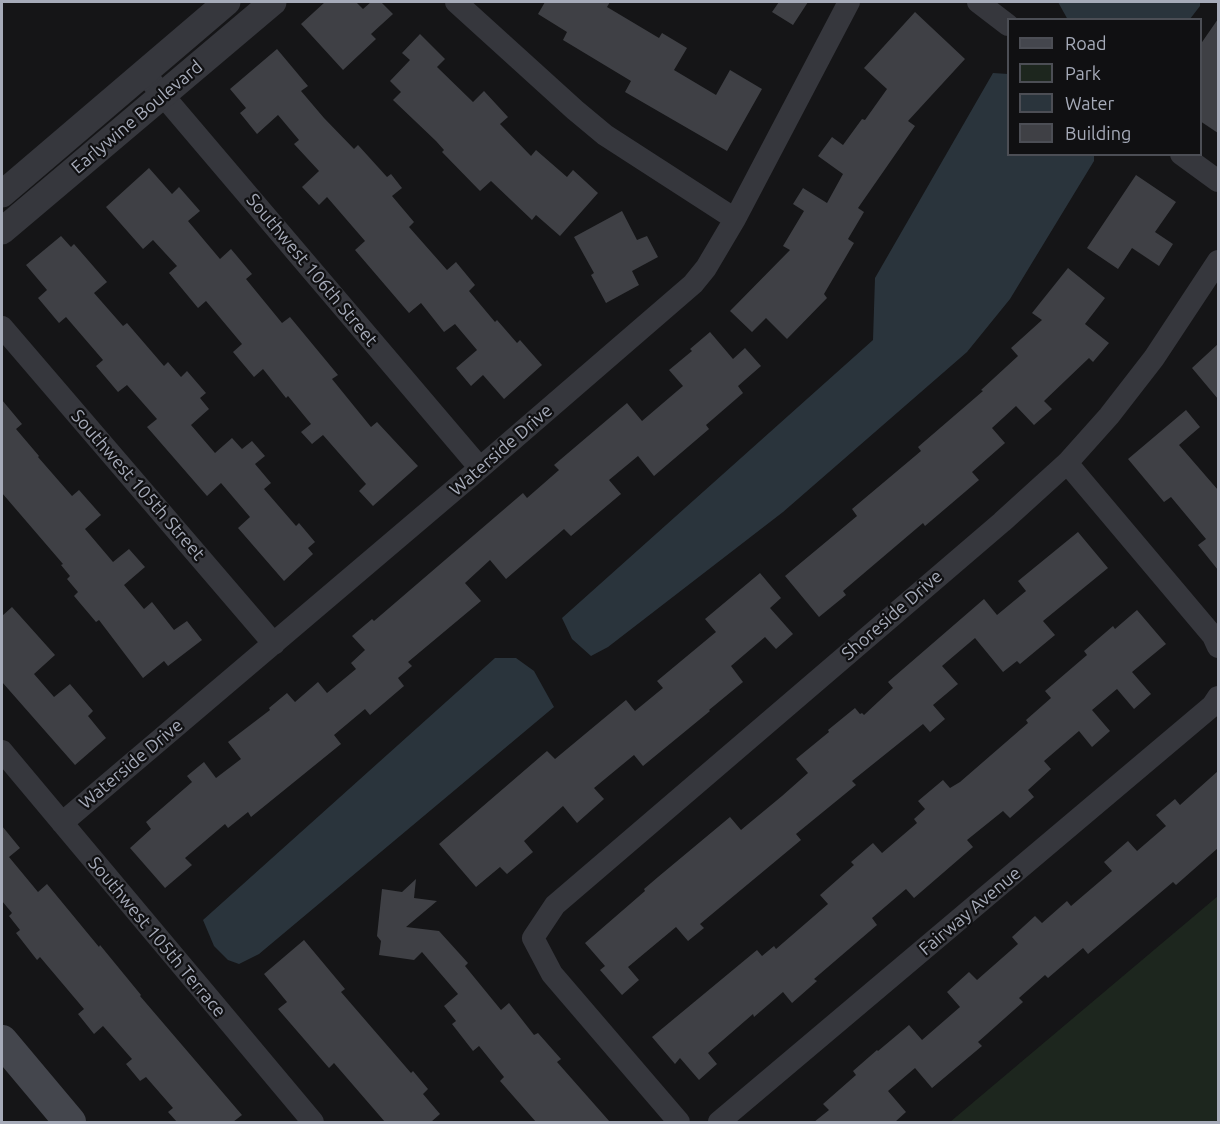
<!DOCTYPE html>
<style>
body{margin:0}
#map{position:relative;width:1220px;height:1124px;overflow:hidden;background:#151517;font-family:Ubuntu,sans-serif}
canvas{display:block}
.frame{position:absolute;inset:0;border:3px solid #a6abb9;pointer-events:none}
.legend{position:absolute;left:1007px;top:18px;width:195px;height:138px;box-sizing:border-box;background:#101012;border:2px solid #4c4e55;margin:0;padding:8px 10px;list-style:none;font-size:18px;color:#a6abb9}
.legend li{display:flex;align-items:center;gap:12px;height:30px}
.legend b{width:30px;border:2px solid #4c4e55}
</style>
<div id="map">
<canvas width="1220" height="1124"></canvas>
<div class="frame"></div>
<ul class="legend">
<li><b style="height:8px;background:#44464d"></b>Road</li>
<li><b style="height:16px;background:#1d261e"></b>Park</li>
<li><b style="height:16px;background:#2a343c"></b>Water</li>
<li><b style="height:16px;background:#3f4045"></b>Building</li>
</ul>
</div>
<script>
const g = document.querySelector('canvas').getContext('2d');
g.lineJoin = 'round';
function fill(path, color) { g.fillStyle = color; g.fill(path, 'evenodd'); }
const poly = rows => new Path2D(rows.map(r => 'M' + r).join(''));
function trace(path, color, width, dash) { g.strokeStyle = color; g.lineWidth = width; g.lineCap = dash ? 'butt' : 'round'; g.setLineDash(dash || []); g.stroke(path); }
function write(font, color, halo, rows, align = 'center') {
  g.font = font + ' Ubuntu,sans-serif'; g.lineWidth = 4.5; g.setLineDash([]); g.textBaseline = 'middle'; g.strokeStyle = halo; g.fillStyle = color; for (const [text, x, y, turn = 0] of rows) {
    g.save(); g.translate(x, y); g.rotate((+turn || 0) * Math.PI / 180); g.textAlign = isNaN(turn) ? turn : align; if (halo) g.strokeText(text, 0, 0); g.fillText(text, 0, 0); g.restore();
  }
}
fill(poly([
 [1218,896,1218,1122,950,1122]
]), '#1d261e');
fill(poly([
 [1058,2,1200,2,1200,6,1190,19,1068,20],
 [993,73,1008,74,1008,154,1094,155,1094,161,1010,299,967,352,783,512,608,647,591,656,572,639,562,618,873,340,875,278],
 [495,658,516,658,534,671,554,707,259,954,239,964,228,960,214,946,203,920]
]), '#2a343c');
fill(poly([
 [325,2,356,2,363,9,371,2,381,2,393,14,371,34,376,39,343,70,301,24],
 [545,2,610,2,607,7,659,38,662,33,687,48,674,70,716,95,730,70,762,89,727,151,625,92,631,81,563,40,567,32,538,14],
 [779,2,808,2,793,25,772,12],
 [915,12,965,59,908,121,915,126,858,208,864,212,848,239,854,243,824,294,827,298,787,339,766,318,752,332,730,311,790,250,783,246,804,211,793,204,803,188,827,203,843,174,818,156,832,137,843,145,862,119,865,120,887,89,864,68],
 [1218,19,1218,133,1200,121,1200,45],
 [420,34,445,59,437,67,473,102,484,91,508,117,500,124,531,156,536,150,567,177,573,170,598,193,560,236,536,215,532,220,491,181,480,191,442,152,444,150,436,141,393,100,401,92,390,81,410,60,402,53],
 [277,49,308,86,301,91,324,118,354,149,358,145,387,177,391,174,402,188,392,196,414,222,409,227,447,270,456,262,475,285,469,291,495,322,497,320,517,343,520,340,542,365,504,399,483,375,471,386,456,368,477,350,455,324,444,332,421,303,409,313,355,250,365,241,327,197,319,205,302,187,319,171,294,144,299,140,278,115,257,134,240,113,246,108,230,89],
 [149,168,172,194,179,187,200,211,188,221,220,259,231,249,252,274,246,279,282,323,290,317,338,375,332,379,371,427,377,422,418,466,373,506,359,491,366,484,323,435,312,444,301,432,311,424,288,396,286,398,263,369,254,377,233,352,242,344,206,301,198,308,169,273,177,266,153,240,143,249,106,207],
 [1136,175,1176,202,1155,232,1173,244,1159,266,1132,248,1118,269,1087,248],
 [622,211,637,240,647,236,658,257,632,271,639,285,606,303,591,275,594,273,574,237],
 [61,236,71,247,74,244,107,282,94,293,123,326,127,323,164,366,168,362,181,377,187,371,206,393,200,398,209,409,191,425,215,453,232,438,242,449,252,441,265,456,255,464,271,483,264,489,296,526,299,523,315,542,308,548,313,554,284,581,238,528,250,517,221,483,207,496,147,427,157,419,127,385,118,392,96,366,103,360,66,317,59,323,38,298,47,290,26,265],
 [1068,268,1105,298,1085,324,1109,343,1093,362,1089,358,1044,401,1052,409,1034,425,1016,406,992,428,1005,443,972,472,979,480,925,526,923,523,843,591,846,595,819,617,785,576,857,516,852,509,921,451,918,447,983,391,981,390,1018,356,1011,348,1042,320,1032,313],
 [710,332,733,359,745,348,761,366,738,386,743,393,706,425,709,429,654,476,638,456,609,480,621,494,571,536,564,529,506,579,490,560,465,583,481,601,408,662,412,666,398,678,404,686,370,715,365,709,334,735,341,744,251,817,248,812,228,828,225,824,185,858,192,865,165,888,130,848,151,829,146,822,192,782,187,776,204,762,216,778,241,759,228,742,270,710,269,708,287,693,295,702,318,682,327,693,356,669,351,663,365,650,352,636,372,619,374,621,523,493,527,498,559,470,554,465,627,403,642,421,683,386,669,370,692,351,690,349],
 [1218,344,1218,399,1192,368],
 [2,400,22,424,16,429,39,456,38,457,72,496,79,490,101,515,85,529,113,562,129,549,145,567,124,585,144,609,152,602,174,630,187,621,202,640,168,666,164,661,143,678,99,620,96,622,74,596,78,592,67,579,70,576,61,565,63,564,2,493],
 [1186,410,1200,427,1179,445,1218,490,1218,570,1198,545,1206,539,1171,497,1164,502,1128,459],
 [1078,532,1108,568,1043,621,1055,635,1020,664,1017,661,1003,672,975,638,942,666,958,684,933,705,945,719,930,732,923,724,852,781,856,785,796,834,801,840,700,924,704,928,688,941,676,927,628,967,639,980,622,995,600,970,605,966,585,943,645,891,644,889,658,877,730,817,741,830,782,796,808,773,796,759,829,732,828,730,855,708,860,714,862,713,864,715,893,688,888,682,984,599,997,615,1026,591,1018,581],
 [760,573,781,598,770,608,793,634,776,649,765,637,731,666,743,682,709,710,710,711,643,766,634,755,594,788,604,799,577,823,563,806,524,841,533,852,507,874,500,867,476,887,439,844,547,751,555,759,626,700,635,711,663,688,657,681,716,632,705,619],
 [12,607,55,655,34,674,54,697,70,684,93,711,88,716,106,738,75,765,2,682,2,616],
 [1137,610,1166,644,1132,672,1151,694,1134,709,1117,689,1092,710,1110,731,1092,747,1079,731,1044,761,1051,769,1028,790,1034,797,1010,818,1003,811,967,840,973,847,914,898,906,889,872,918,877,925,814,979,817,981,792,1003,783,992,754,1017,753,1014,708,1053,717,1064,699,1080,680,1058,675,1064,652,1037,757,950,762,956,774,946,776,949,828,904,820,895,854,865,851,862,873,843,882,853,917,823,914,819,925,809,918,801,943,780,950,788,960,782,1028,723,1026,720,1051,698,1045,691,1087,655,1084,651,1113,626,1115,629],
 [1218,771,1218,848,1176,885,1173,882,1088,954,1083,948,1048,978,1045,975,1019,998,1023,1002,978,1042,982,1046,932,1088,915,1068,888,1091,906,1112,895,1122,814,1122,829,1110,823,1104,856,1075,853,1071,877,1050,878,1051,909,1025,922,1040,960,1007,947,992,969,972,977,980,1018,944,1012,937,1035,916,1042,923,1067,901,1071,906,1112,871,1104,862,1128,841,1137,851,1166,826,1156,815,1175,799,1180,805],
 [2,826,20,848,9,857,38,892,47,884,99,947,100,945,141,995,140,996,242,1115,233,1122,177,1122,168,1112,173,1108,146,1077,140,1081,126,1064,132,1059,103,1026,94,1034,78,1014,84,1009,40,957,37,960,16,933,20,930,9,916,12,913,2,901],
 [416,879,414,898,437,901,406,927,439,931,468,963,465,966,501,1010,509,1003,534,1035,538,1033,561,1059,557,1062,610,1122,536,1122,500,1081,504,1077,479,1046,473,1051,452,1024,456,1021,444,1006,458,994,422,952,414,960,379,955,381,941,377,936,382,889,402,892],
 [304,940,345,989,341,992,411,1073,413,1071,428,1089,423,1094,440,1114,431,1122,385,1122,334,1063,329,1068,278,1009,287,1002,264,974]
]), '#3f4045');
trace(poly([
 [456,2,575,110,605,135,735,219],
 [978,2,1008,25],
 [144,73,480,468],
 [1181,154,1218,181],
 [2,327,274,644],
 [1067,463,1213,636,1218,647],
 [2,751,313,1122],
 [62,823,480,468,693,284,706,268,735,219,849,2],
 [679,1122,552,974,533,938,555,905,1002,522,1067,463,1109,416,1154,358,1218,261],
 [719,1122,1212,706,1218,697]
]), '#36373d', 22);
trace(poly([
 [2,194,227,2],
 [2,231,273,2]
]), '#36373d', 27);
trace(poly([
 [2,1041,70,1122]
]), '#44464d', 32);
write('18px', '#a6abb9', '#101012', [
 ["Earlywine Boulevard",137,117,-40],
 ["Southwest 106th Street",312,270,50],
 ["Waterside Drive",501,450,-41],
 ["Southwest 105th Street",138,485,49],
 ["Shoreside Drive",892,615,-41],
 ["Waterside Drive",131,764,-40],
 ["Fairway Avenue",970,911,-40],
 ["Southwest 105th Terrace",157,937,50]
]);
</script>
